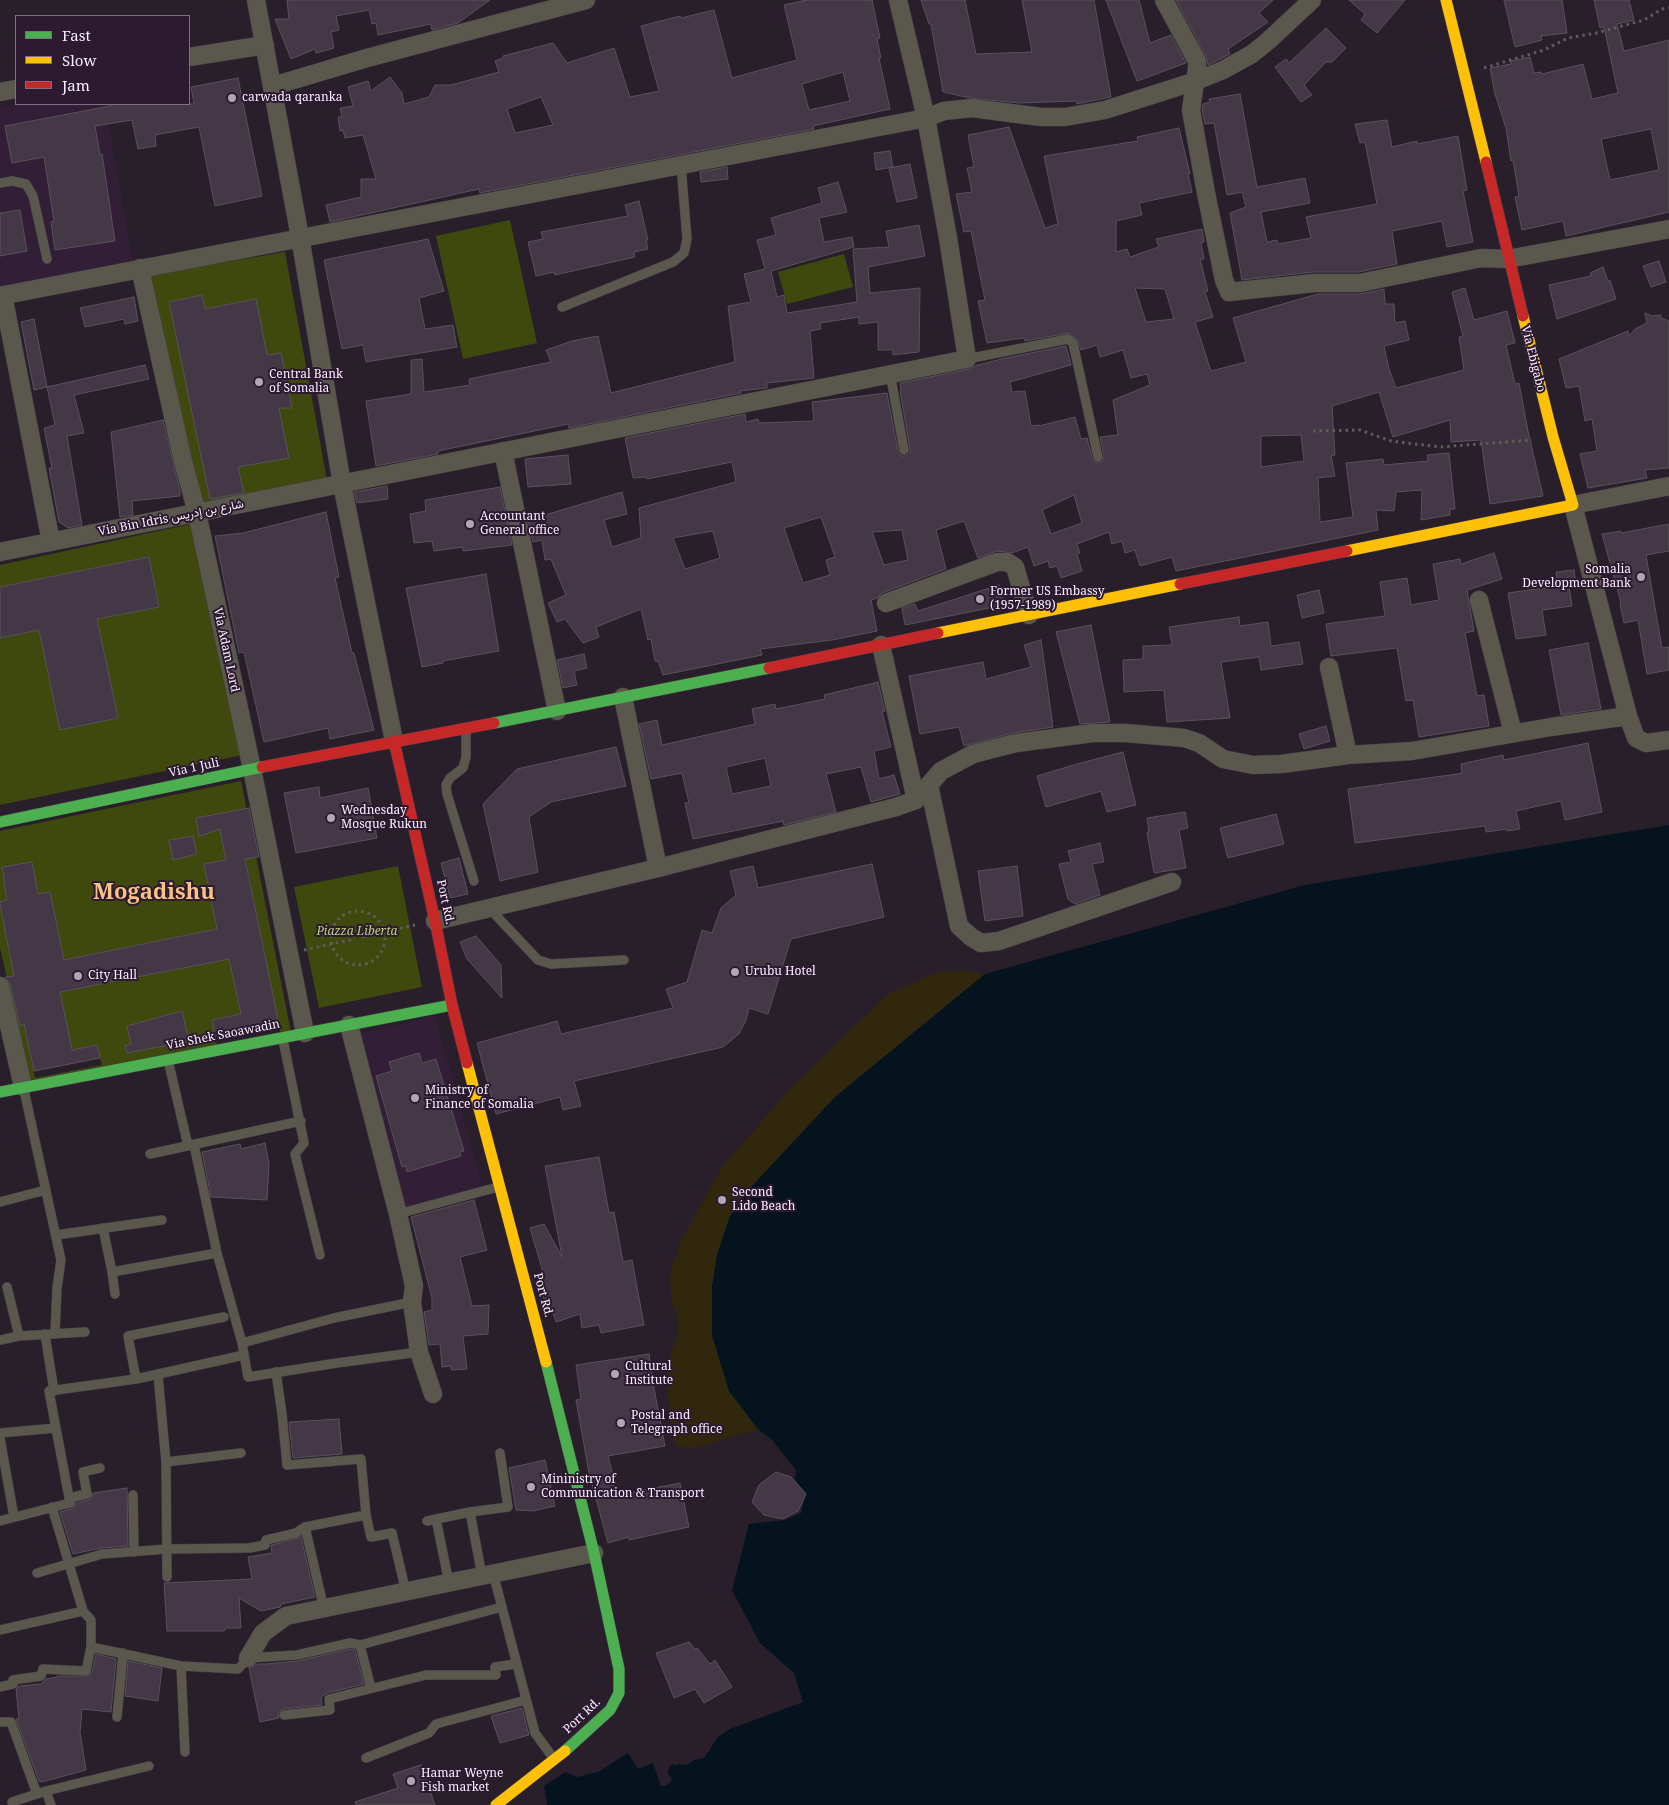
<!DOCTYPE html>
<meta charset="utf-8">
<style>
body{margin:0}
#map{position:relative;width:1669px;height:1805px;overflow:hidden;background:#281f2b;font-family:"Noto Serif",serif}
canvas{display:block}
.legend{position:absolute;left:15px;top:15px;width:175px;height:90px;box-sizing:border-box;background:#2c1a30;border:1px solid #7f6f82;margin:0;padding:6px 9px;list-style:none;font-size:15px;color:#fbeffe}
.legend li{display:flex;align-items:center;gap:10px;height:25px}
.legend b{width:25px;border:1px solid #7f6f82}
</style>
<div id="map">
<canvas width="1669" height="1805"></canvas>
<ul class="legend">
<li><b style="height:6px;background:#4caf50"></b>Fast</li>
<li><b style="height:6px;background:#ffc107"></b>Slow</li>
<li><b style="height:6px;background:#c62828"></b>Jam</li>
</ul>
</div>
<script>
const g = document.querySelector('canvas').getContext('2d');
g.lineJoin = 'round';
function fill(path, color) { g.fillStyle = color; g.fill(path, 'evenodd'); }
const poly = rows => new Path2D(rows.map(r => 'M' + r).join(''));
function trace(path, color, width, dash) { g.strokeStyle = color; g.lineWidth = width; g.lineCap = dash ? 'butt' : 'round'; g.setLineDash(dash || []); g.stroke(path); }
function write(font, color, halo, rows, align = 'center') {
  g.font = font + ' "Noto Serif",Vazirmatn,serif'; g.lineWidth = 4; g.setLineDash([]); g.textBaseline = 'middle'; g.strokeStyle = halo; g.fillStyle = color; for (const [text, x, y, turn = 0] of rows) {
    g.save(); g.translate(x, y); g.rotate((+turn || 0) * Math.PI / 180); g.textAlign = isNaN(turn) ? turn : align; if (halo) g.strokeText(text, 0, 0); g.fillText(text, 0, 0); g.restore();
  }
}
fill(poly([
 [20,104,105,104,133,262,0,290,0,107],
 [435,1016,485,1195,394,1219,346,1037]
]), '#321e37');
fill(poly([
 [510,220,537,343,463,359,436,236],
 [285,252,327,480,202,508,151,275],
 [844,254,853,287,787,304,778,272],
 [191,524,242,755,0,805,0,638,39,630,61,730,118,718,97,619,159,606,149,557,0,587,0,565],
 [241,781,292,1037,33,1091,0,948,0,904,35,1078,102,1065,97,1045,72,1050,60,992,229,959,241,1014,212,1020,218,1049,281,1036,245,856,204,864,217,929,64,960,50,892,0,902,0,831],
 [398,866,422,987,319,1008,294,887]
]), '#3f490d');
fill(poly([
 [962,970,985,974,835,1097,754,1184,730,1216,717,1255,712,1287,729,1391,758,1429,691,1449,675,1444,671,1434,667,1381,668,1361,679,1331,677,1316,671,1297,670,1273,681,1241,722,1167,790,1089,888,994,923,978,939,972]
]), '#30270c');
fill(poly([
 [1669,825,1669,1805,547,1805,544,1786,565,1772,577,1777,598,1772,628,1753,638,1769,653,1763,661,1786,665,1786,670,1783,672,1779,668,1773,669,1767,673,1764,675,1766,678,1764,687,1765,694,1760,704,1758,718,1737,730,1729,803,1702,794,1673,760,1643,732,1590,749,1524,785,1520,801,1513,806,1494,795,1480,796,1470,772,1440,758,1429,729,1391,712,1335,712,1287,717,1255,730,1216,754,1184,835,1097,985,974,1305,885]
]), '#04131e');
const building = poly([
 [287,0,490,0,458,23,432,30,431,24,378,35,376,23,372,24,369,10,336,16,339,30,331,32,334,48,316,53,315,49,291,59,275,19,289,19,287,0],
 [806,0,872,0,880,38,877,39,881,58,879,58,890,109,813,126,814,129,480,193,479,189,330,222,326,205,361,197,361,179,376,179,363,135,345,138,343,130,340,131,338,117,342,117,340,108,353,106,348,87,368,81,371,91,390,77,402,93,404,104,429,97,435,85,451,85,499,72,495,61,503,58,503,56,553,43,567,63,614,48,630,97,659,91,641,26,680,16,681,18,714,10,732,78,797,60,784,5,806,0],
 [843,72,850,101,809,110,802,84,843,72],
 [541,97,553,125,515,133,507,109,541,97],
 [921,0,965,0,976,54,1032,52,1022,0,1094,0,1111,97,1077,104,1076,101,1019,103,970,98,943,92,931,24,929,24,921,0],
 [1106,0,1139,0,1150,43,1171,35,1186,63,1137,81,1106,0],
 [1176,0,1273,0,1259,13,1268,22,1228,49,1230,54,1208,65,1206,56,1176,0],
 [1349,0,1405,0,1377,33,1361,20,1365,14,1349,0],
 [1504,0,1562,0,1567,33,1541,36,1542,40,1515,47,1504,0],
 [1594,0,1629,0,1634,20,1617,24,1624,51,1669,40,1669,212,1566,236,1563,221,1522,230,1515,197,1519,196,1513,160,1511,161,1506,128,1495,94,1490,68,1511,64,1511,61,1530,57,1534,73,1541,72,1542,74,1583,64,1592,99,1618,93,1604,27,1600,28,1594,0],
 [1651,129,1659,170,1610,180,1601,139,1651,129],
 [1326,28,1346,48,1332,62,1326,62,1304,85,1312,95,1301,102,1275,67,1286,59,1289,63,1326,28],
 [238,78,262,196,215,206,199,127,155,135,156,146,138,149,132,120,95,126,100,155,102,154,115,241,55,250,51,222,54,221,44,157,12,163,5,126,110,106,110,104,194,104,191,87,238,78],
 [1240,94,1257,187,1305,178,1310,203,1261,212,1267,242,1277,240,1278,244,1311,238,1306,217,1377,204,1365,142,1360,143,1355,124,1387,120,1392,147,1417,141,1417,144,1458,136,1467,190,1463,191,1473,242,1447,247,1442,221,1392,231,1397,264,1359,272,1313,272,1242,280,1230,213,1246,207,1242,192,1227,195,1214,123,1205,124,1202,109,1203,104,1210,102,1209,99,1240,94],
 [1009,127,1045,228,1058,224,1044,156,1138,141,1137,137,1179,128,1190,174,1188,174,1192,192,1139,203,1142,215,1116,221,1116,252,1127,249,1130,257,1159,247,1156,239,1202,229,1204,242,1201,243,1204,259,1200,259,1208,291,1205,292,1213,317,1195,322,1211,371,1246,362,1233,318,1318,294,1360,294,1384,289,1385,304,1394,304,1395,323,1405,321,1409,340,1384,346,1389,369,1396,388,1464,370,1459,337,1463,336,1452,292,1465,288,1474,320,1507,311,1515,343,1506,345,1515,384,1519,383,1528,431,1543,496,1490,504,1481,440,1451,442,1450,420,1393,437,1379,392,1332,406,1335,455,1331,456,1335,476,1318,478,1320,522,1353,517,1346,463,1383,459,1384,465,1428,461,1427,455,1449,453,1455,509,1450,509,1450,515,1421,520,1422,490,1396,492,1394,511,1376,510,1378,530,1176,571,1172,557,1140,566,1135,550,1125,553,1122,541,1112,544,1109,532,1077,544,1080,553,1077,554,1082,571,1061,578,1057,566,1050,568,1048,561,1034,566,1028,547,1012,553,997,551,978,558,964,521,936,530,946,569,882,593,877,598,871,600,877,631,832,640,760,649,762,655,663,675,658,661,655,661,651,639,648,640,641,609,596,627,599,637,583,643,565,619,557,622,548,603,566,595,551,559,545,560,542,540,533,542,528,520,622,492,627,514,604,520,612,547,641,538,639,508,736,482,732,462,647,479,646,477,633,478,625,438,745,414,746,422,758,419,759,423,814,421,812,402,887,393,898,451,901,456,906,456,910,453,910,449,900,391,901,391,900,383,969,369,975,366,1001,359,1066,346,1071,365,1010,382,1012,392,1025,391,1031,426,1039,425,1039,426,1075,417,1081,439,1087,438,1093,461,1099,463,1103,461,1104,456,1100,437,1118,435,1113,400,1150,385,1147,374,1131,378,1123,350,1100,357,1097,345,1081,350,1077,339,1069,333,1025,341,1024,338,987,343,978,301,985,300,971,231,964,232,956,194,972,192,967,168,974,167,968,135,1009,127],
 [1135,288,1165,289,1174,319,1146,322,1135,288],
 [1301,435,1304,461,1261,467,1261,436,1301,435],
 [1074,495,1082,523,1051,534,1042,510,1074,495],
 [821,517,835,557,826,560,830,575,803,583,784,528,821,517],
 [902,530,908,560,884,565,872,532,902,530],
 [713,531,720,558,685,569,673,538,713,531],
 [890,151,893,167,876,170,874,153,890,151],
 [910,164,917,198,897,202,889,168,910,164],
 [727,167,728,179,701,182,700,172,727,167],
 [838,182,847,212,819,218,824,242,852,237,854,247,771,271,777,297,784,295,787,313,857,302,853,249,889,247,886,231,919,225,925,256,868,267,870,293,920,288,919,352,893,355,893,350,878,350,878,322,859,324,859,317,820,323,821,329,810,331,814,378,767,383,767,388,740,391,741,393,569,428,568,424,438,451,438,454,376,466,366,401,411,394,411,360,422,359,424,392,470,385,469,379,551,362,546,350,572,341,598,336,611,393,735,362,728,306,751,302,744,274,765,269,757,240,776,235,771,218,822,203,818,188,838,182],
 [639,201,648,240,646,240,648,249,634,252,635,257,555,275,554,272,536,276,528,242,543,239,541,232,628,216,625,205,639,201],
 [20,210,27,251,0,256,0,213,20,210],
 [428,239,444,291,419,298,425,329,453,325,457,347,366,362,363,345,342,349,324,260,428,239],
 [1659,261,1666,282,1651,287,1643,266,1659,261],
 [1603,267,1608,281,1610,280,1616,299,1557,319,1549,285,1591,276,1590,273,1603,267],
 [202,295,205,309,256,299,267,355,281,353,292,408,279,408,289,458,238,467,244,493,210,499,169,302,202,295],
 [134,297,138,321,125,324,124,319,85,327,80,308,134,297],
 [1645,313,1652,316,1661,315,1661,318,1669,321,1669,468,1645,470,1647,478,1588,488,1580,454,1597,451,1592,419,1585,421,1579,386,1566,388,1559,359,1628,331,1629,336,1635,329,1647,323,1645,313],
 [34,319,47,387,34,390,21,322,34,319],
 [145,365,149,379,74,395,84,433,67,436,82,525,68,528,59,522,49,468,52,468,44,428,55,425,47,387,145,365],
 [163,420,180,491,180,496,132,501,133,515,120,517,111,432,163,420],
 [568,455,571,484,528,487,525,459,568,455],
 [387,486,388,499,357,503,354,492,387,486],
 [500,487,512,545,463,551,463,547,434,551,432,541,414,543,410,514,426,511,425,500,500,487],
 [326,512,339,577,335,578,352,653,354,653,374,730,330,739,328,728,264,742,244,652,239,653,215,536,243,533,326,512],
 [1669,524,1669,551,1646,555,1662,648,1669,647,1669,670,1647,674,1638,620,1624,623,1620,604,1621,603,1602,534,1621,531,1621,533,1669,524],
 [1494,553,1502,579,1467,590,1474,631,1465,633,1477,696,1484,695,1489,726,1419,737,1413,700,1406,701,1397,648,1331,656,1326,624,1385,616,1380,582,1407,578,1411,605,1439,600,1433,564,1460,559,1461,564,1494,553],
 [149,557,159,607,97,619,118,718,60,730,39,630,0,638,0,587,149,557],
 [1574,570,1576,585,1569,586,1572,606,1542,610,1546,635,1516,639,1508,593,1558,586,1556,572,1574,570],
 [486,574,499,651,443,661,443,663,422,667,406,588,486,574],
 [999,585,1004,605,905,625,902,608,915,604,918,611,999,585],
 [1319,590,1324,613,1302,618,1297,595,1319,590],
 [1239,617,1240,626,1268,622,1271,646,1299,642,1303,664,1261,670,1259,657,1221,662,1230,718,1167,722,1164,690,1124,692,1123,660,1143,659,1143,646,1172,645,1169,627,1239,617],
 [1091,625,1110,722,1080,724,1056,632,1091,625],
 [1041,640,1053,727,1013,733,964,746,959,727,920,734,909,676,983,662,986,679,1031,667,1024,645,1041,640],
 [1588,643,1601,709,1561,715,1549,650,1588,643],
 [584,654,587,668,574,671,577,685,563,688,557,660,584,654],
 [878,682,885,711,882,712,891,747,874,751,879,779,894,775,900,794,871,802,861,767,826,774,836,812,784,825,783,821,693,839,685,803,689,803,682,773,651,779,639,724,657,720,662,745,755,724,752,709,775,704,776,709,825,699,824,695,878,682],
 [765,758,771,786,732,794,726,767,765,758],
 [1326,726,1330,741,1304,749,1299,734,1326,726],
 [1588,743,1602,812,1565,820,1561,801,1516,811,1520,829,1507,831,1507,829,1486,832,1485,826,1355,843,1348,789,1457,774,1462,773,1461,764,1503,755,1504,760,1588,743],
 [616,747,626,786,551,802,529,817,538,872,500,881,483,804,517,769,616,747],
 [1123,752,1136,805,1107,812,1101,791,1046,807,1037,776,1077,764,1123,752],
 [319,787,320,798,368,788,377,838,296,853,284,793,319,787],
 [249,808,259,857,245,859,279,1024,215,1036,212,1020,241,1014,229,959,60,992,72,1050,97,1045,100,1058,34,1071,24,1024,20,1026,10,984,5,977,14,976,0,904,0,902,7,900,2,867,32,862,38,894,50,892,64,960,217,929,204,864,226,860,220,829,199,836,196,818,249,808],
 [1185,812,1188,828,1179,830,1186,868,1154,873,1147,832,1149,832,1147,818,1185,812],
 [1276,814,1284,844,1228,858,1220,828,1276,814],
 [193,836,197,854,173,860,169,840,193,836],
 [1100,843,1104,862,1092,864,1100,895,1075,904,1068,899,1059,864,1071,862,1068,851,1100,843],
 [459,858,468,894,450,898,441,863,459,858],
 [872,864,884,917,791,939,768,1014,749,1008,746,1020,739,1034,723,1047,574,1081,581,1106,563,1110,560,1097,496,1114,477,1043,557,1021,561,1034,673,1008,666,989,687,982,702,930,712,933,721,908,736,895,730,871,753,866,758,888,872,864],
 [1017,866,1023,916,985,921,978,871,1017,866],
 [476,936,501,965,502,998,467,959,460,942,476,936],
 [182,1011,189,1041,127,1053,125,1046,131,1044,127,1026,182,1011],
 [419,1053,422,1063,436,1059,464,1151,460,1152,461,1156,407,1172,406,1166,402,1167,376,1076,392,1071,389,1062,419,1053],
 [265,1143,269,1164,267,1200,211,1197,202,1152,240,1144,241,1149,265,1143],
 [599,1157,609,1213,614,1212,623,1262,632,1260,644,1325,601,1333,599,1325,582,1328,580,1314,556,1322,548,1298,544,1299,538,1273,543,1272,530,1228,544,1224,562,1257,545,1166,599,1157],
 [474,1200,487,1250,460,1257,472,1306,489,1305,488,1334,463,1336,467,1369,452,1370,450,1366,442,1367,440,1344,429,1345,424,1312,432,1310,432,1298,411,1217,474,1200],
 [649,1354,653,1383,665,1446,608,1456,618,1495,680,1483,689,1527,629,1540,629,1537,608,1543,589,1473,576,1400,581,1399,576,1365,649,1354],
 [339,1419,342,1454,293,1458,289,1422,339,1419],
 [545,1460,555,1506,533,1511,516,1510,509,1468,545,1460],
 [776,1472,791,1477,806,1494,798,1511,783,1519,764,1515,752,1502,759,1485,776,1472],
 [127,1488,128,1546,101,1548,73,1554,60,1512,74,1508,76,1503,91,1499,93,1493,127,1488],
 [301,1537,315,1597,281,1604,280,1607,261,1611,239,1598,241,1628,226,1628,224,1631,167,1631,164,1583,252,1579,248,1557,272,1553,271,1545,301,1537],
 [689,1642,695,1649,697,1648,710,1664,715,1660,732,1687,704,1703,695,1689,674,1698,656,1653,689,1642],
 [350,1649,355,1650,364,1684,327,1693,321,1697,322,1705,283,1709,278,1713,279,1718,260,1722,249,1668,257,1664,266,1664,298,1661,350,1649],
 [96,1654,116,1659,111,1712,82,1709,80,1732,86,1770,42,1782,39,1781,16,1719,19,1718,16,1689,19,1686,41,1684,46,1679,57,1677,57,1676,89,1676,92,1672,96,1654],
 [128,1661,162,1668,158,1701,125,1696,128,1661],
 [522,1708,529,1735,500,1743,491,1716,522,1708],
 [421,1765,435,1805,356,1805,355,1802,398,1788,393,1774,421,1765]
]);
fill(building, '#443847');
trace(building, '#59515b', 1);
const lane = poly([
 [0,183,12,181,26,184,33,196,47,259],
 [562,307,673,262,684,253,687,239,681,165],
 [967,359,1068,339,1073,343,1098,457],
 [890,373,904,450],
 [466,732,466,757,463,768,450,778,446,785,447,794,474,881],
 [489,908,538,960,551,964,624,960],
 [283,1040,304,1143,295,1154,320,1255],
 [168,1060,188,1146],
 [24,1090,61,1260,57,1288,55,1334],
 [194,1145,217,1253,242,1343,248,1377,337,1363,419,1352],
 [150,1154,301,1121],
 [0,1202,46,1190],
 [398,1214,498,1187],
 [103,1228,112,1272,115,1294],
 [56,1235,162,1220],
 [112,1272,217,1253],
 [7,1287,19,1336],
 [45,1334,54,1391],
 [0,1340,19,1336,85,1332],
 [242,1343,334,1318,412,1302],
 [276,1372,282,1414,287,1465,361,1459,366,1515,371,1537,392,1533,406,1592],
 [158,1375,166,1462,167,1577],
 [136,1379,128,1336,224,1317],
 [0,1433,56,1428],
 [0,1438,14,1517],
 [166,1462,241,1453],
 [133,1495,134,1552],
 [69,1498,87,1494,83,1472,100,1468],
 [470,1512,482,1576],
 [436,1519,449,1583],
 [0,1521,70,1503,49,1391,136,1379,244,1355],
 [427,1521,470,1512,508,1507,500,1453],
 [305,1527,324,1609],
 [37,1573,102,1554,167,1549,249,1548,265,1545,266,1540,296,1533,305,1527,366,1515],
 [493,1573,535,1733,554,1759],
 [0,1630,83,1611],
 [360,1645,371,1688],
 [91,1647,181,1666,238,1669,248,1658,297,1655,350,1643,360,1645,502,1607],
 [181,1666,185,1752],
 [0,1687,13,1684,13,1680,41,1676,43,1669,86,1671,91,1647,91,1620,83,1611,52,1507],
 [284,1715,330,1710,329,1699,426,1675,496,1675,495,1667,516,1664],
 [117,1717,123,1653],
 [0,1722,11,1722,37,1794],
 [366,1758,429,1733,436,1724,526,1700],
 [46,1791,51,1805],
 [12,1802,46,1791,149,1766]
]);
const street = poly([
 [256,0,300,237,342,484,394,741],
 [1164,0,1197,61,1197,69,1191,110,1206,193,1224,280,1229,292,1314,283,1360,283,1481,258,1508,259,1669,229],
 [189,57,265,45],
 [273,86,367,58,586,0],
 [0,92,16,89],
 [140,268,183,461,197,513,252,769,305,1033],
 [3,295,51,542],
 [0,296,926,118,944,111,972,108,1041,117,1065,117,1105,110,1196,81,1223,70,1252,54,1268,41,1312,0],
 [503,451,557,711],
 [1669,486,1573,505,1628,716,1636,738,1646,743,1669,740],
 [0,552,967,359,948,238,926,118,898,0],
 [1479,600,1513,733],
 [886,603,997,562,1007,562,1015,567,1029,615],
 [881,645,916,800],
 [1329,667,1348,755],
 [623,697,658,868],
 [929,785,959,926,971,937,981,943,999,941,1172,882],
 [435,921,658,868,896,807,916,800,941,771,973,754,1016,743,1093,733,1126,733,1184,738,1199,743,1223,759,1253,765,1281,764,1348,755,1412,751,1551,727,1628,716],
 [0,986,23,1087],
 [349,1025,398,1214,414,1286,412,1302,419,1352,433,1394],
 [248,1658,263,1633,286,1616,594,1553]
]);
const fast = poly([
 [494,723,769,668],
 [0,822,262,767],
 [0,1092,452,1005],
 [546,1362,594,1553,619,1669,619,1693,610,1710,565,1751]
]);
const slow = poly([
 [1446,0,1486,162],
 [1347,551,1573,505,1553,437,1523,316],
 [938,633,1180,584],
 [467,1063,546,1362],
 [496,1805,565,1751]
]);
const jam = poly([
 [1486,162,1523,316],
 [1180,584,1347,551],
 [769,668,938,633],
 [394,741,435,921,452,1005,467,1063],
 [262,767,494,723]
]);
trace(lane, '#453d48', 10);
trace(street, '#453d48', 19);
trace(fast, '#453d48', 12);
trace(slow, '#453d48', 12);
trace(jam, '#453d48', 12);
trace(poly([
 [1484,68,1544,50,1568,38,1596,33,1644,20,1662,9,1669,8],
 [1313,431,1360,430,1391,441,1440,447,1532,440],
 '331 938a27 27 0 1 1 54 0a27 27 0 1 1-54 0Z',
 [362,937,415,925],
 [304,950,355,939]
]), '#605d59', 3, [2.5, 4]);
trace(lane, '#5a584d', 9);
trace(street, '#5a584d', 18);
trace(fast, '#4caf50', 11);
trace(slow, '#ffc107', 11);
trace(jam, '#c62828', 11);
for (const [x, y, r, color] of [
 [232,98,5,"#b1a6b4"],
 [259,382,5,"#b1a6b4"],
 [470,524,5,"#b1a6b4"],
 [1641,577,5,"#b1a6b4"],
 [980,599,5,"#b1a6b4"],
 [331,818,5,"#b1a6b4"],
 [735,972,5,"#b1a6b4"],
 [78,976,5,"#b1a6b4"],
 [415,1098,5,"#b1a6b4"],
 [722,1200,5,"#b1a6b4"],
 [615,1374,5,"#b1a6b4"],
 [621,1423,5,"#b1a6b4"],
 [531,1487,5,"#b1a6b4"],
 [411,1781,5,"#b1a6b4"]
]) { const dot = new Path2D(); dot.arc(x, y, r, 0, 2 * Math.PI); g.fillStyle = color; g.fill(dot); trace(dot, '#2c1a30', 2); }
write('12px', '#fbeffe', '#2c1a30', [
 ["carwada qaranka",242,98],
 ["Central Bank",269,375],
 ["of Somalia",269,389],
 ["Accountant",480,517],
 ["General office",480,531],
 ["Somalia",1631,570,"right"],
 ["Development Bank",1631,584,"right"],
 ["Former US Embassy",990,592],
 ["(1957-1989)",990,606],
 ["Wednesday",341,811],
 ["Mosque Rukun",341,825],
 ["Urubu Hotel",745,972],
 ["City Hall",88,976],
 ["Ministry of",425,1091],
 ["Finance of Somalia",425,1105],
 ["Second",732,1193],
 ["Lido Beach",732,1207],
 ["Cultural",625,1367],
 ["Institute",625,1381],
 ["Postal and",631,1416],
 ["Telegraph office",631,1430],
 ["Mininistry of",541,1480],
 ["Communication & Transport",541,1494],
 ["Hamar Weyne",421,1774],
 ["Fish market",421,1788]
], 'left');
write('12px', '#fbeffe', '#2c1a30', [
 ["Via Ebigabo",1533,359,76],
 ["Via Bin Idris شارع بن إدريس",171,518,-11],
 ["Via Adam Lord",226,650,78],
 ["Via 1 Juli",194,768,-12],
 ["Port Rd.",445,902,78],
 ["Via Shek Saoawadin",223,1035,-11],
 ["Port Rd.",543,1295,75],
 ["Port Rd.",582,1716,-43]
]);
write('italic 12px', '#bcd172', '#2c1a30', [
 ["Piazza Liberta",357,932]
]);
write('bold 22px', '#f9c385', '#2c1a30', [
 ["Mogadishu",154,893]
]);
</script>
